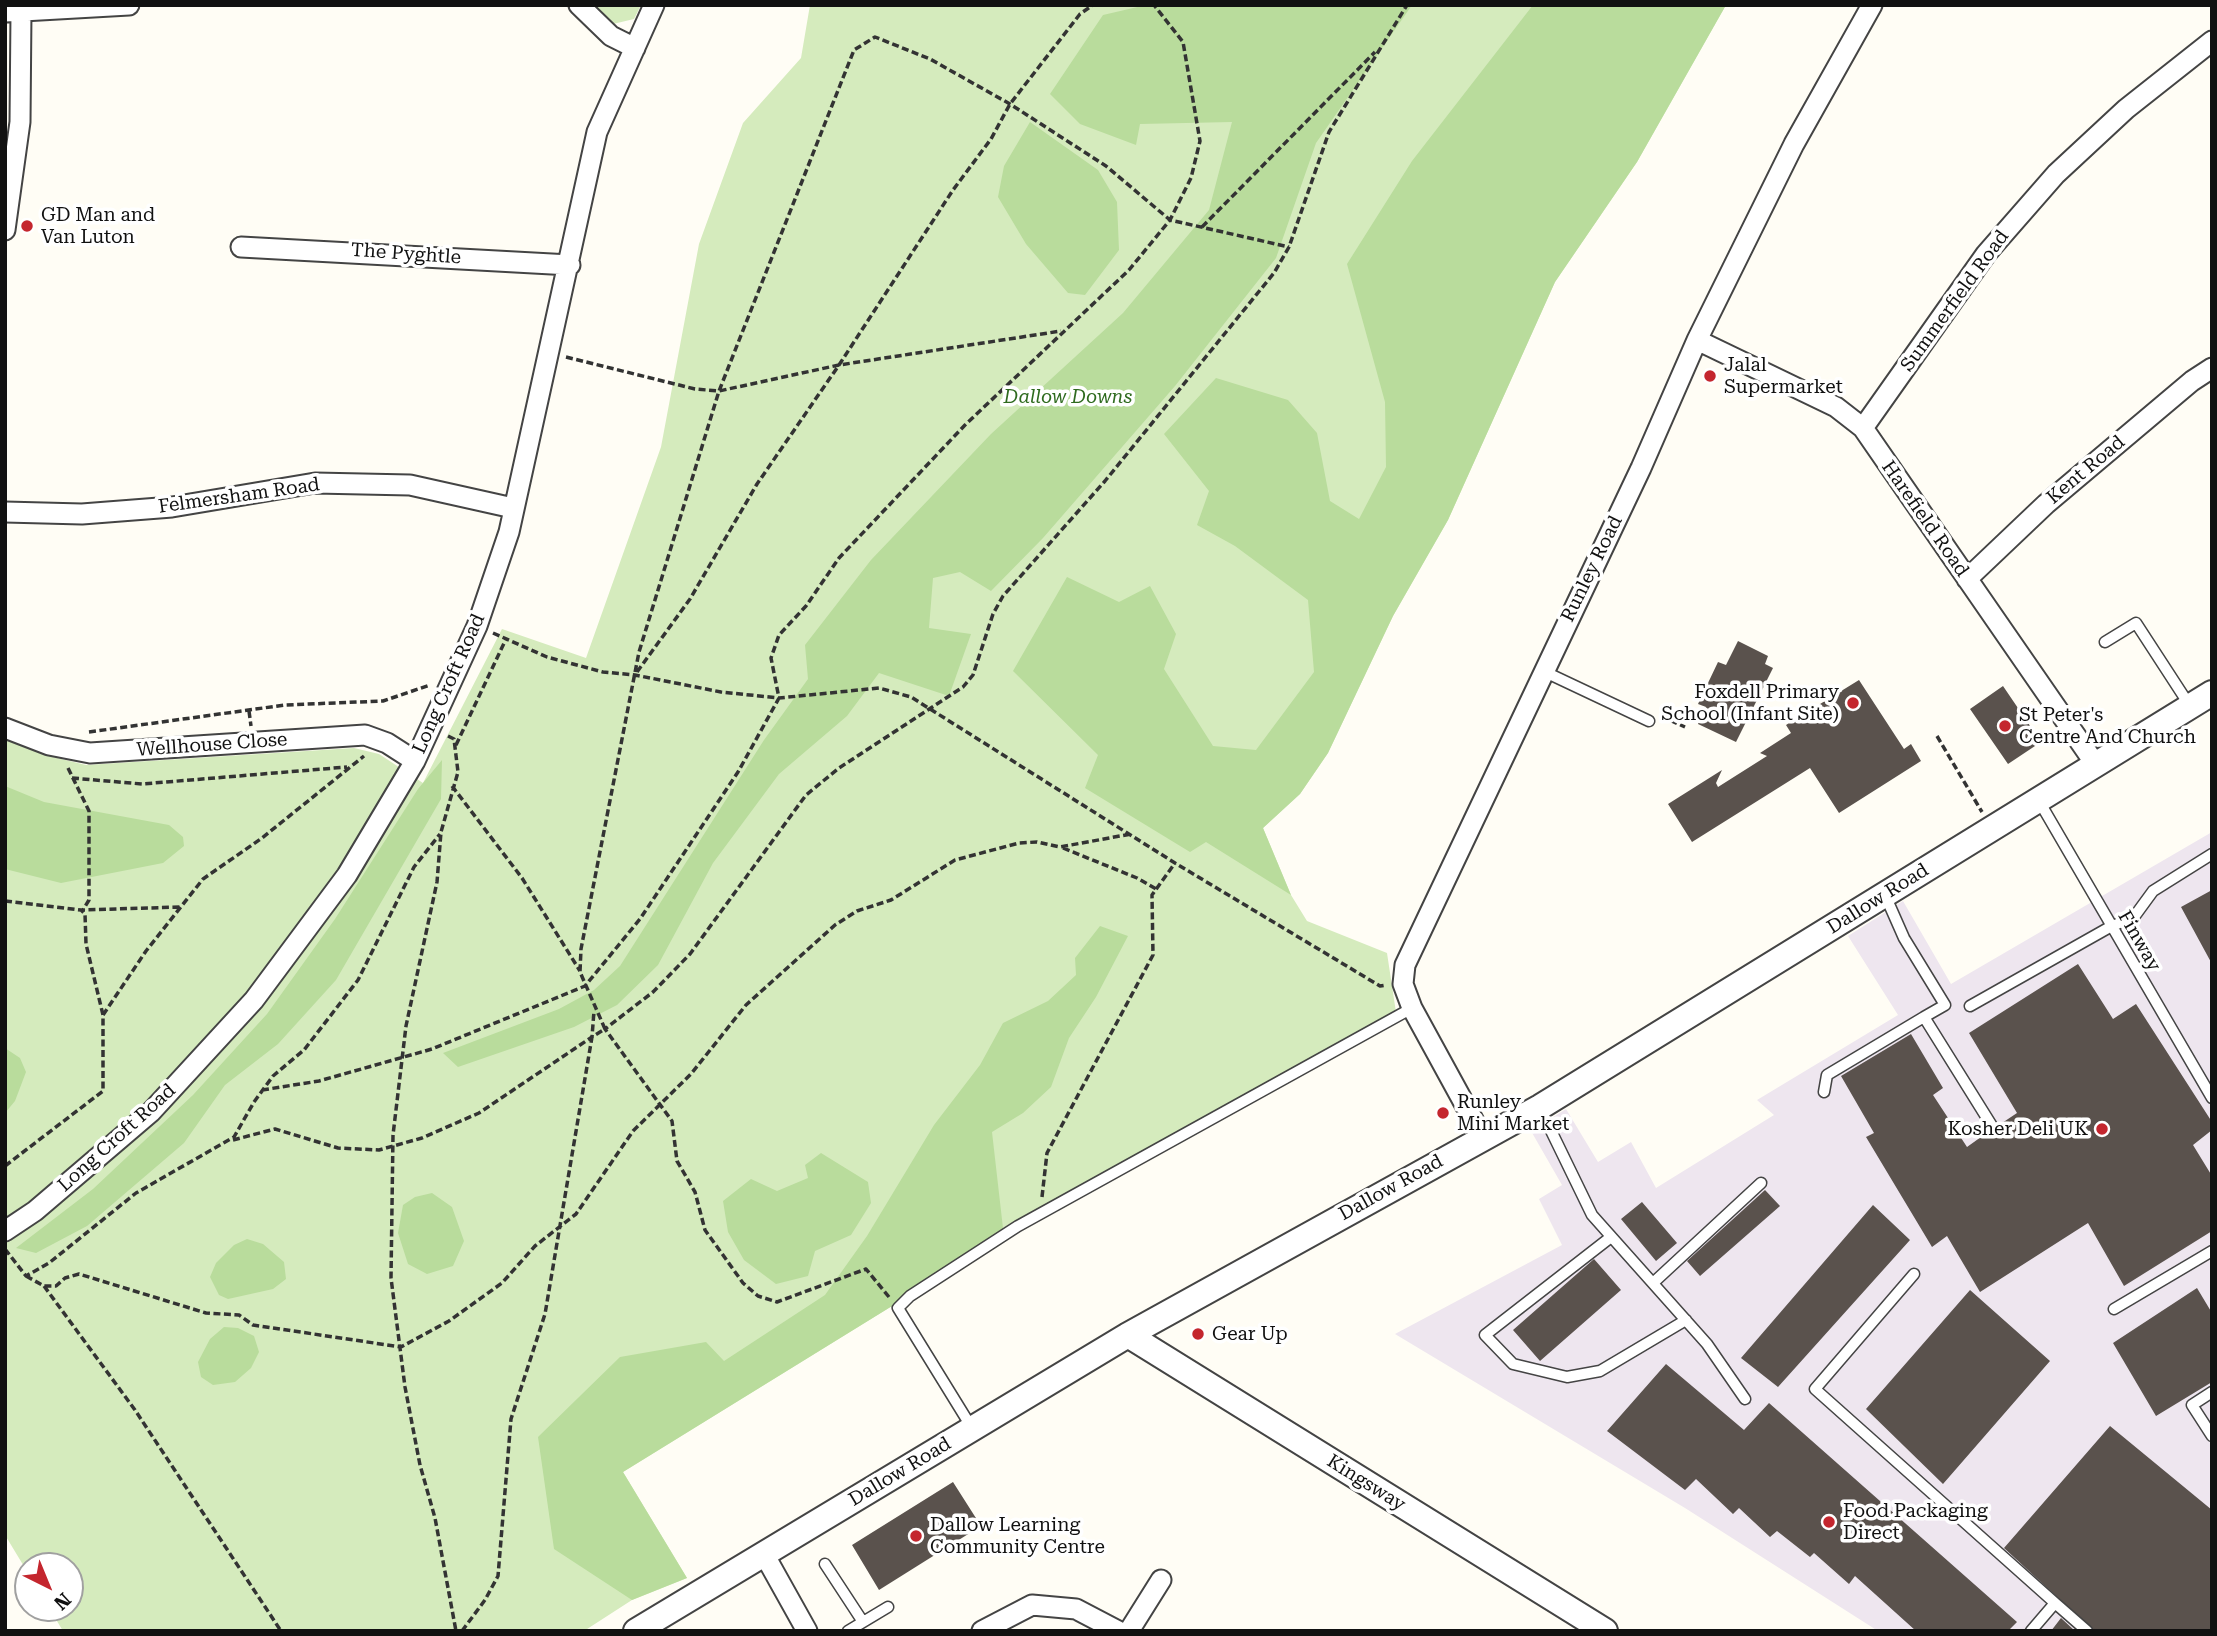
<!DOCTYPE html>
<style>
body{margin:0}
#map{position:relative;width:2217px;height:1636px;overflow:hidden;background:#fffdf5;font-family:"Roboto Serif",serif}
canvas{display:block}
.frame{position:absolute;inset:0;border:7px solid #111;pointer-events:none}
.north{position:absolute;left:14px;top:1552px;width:70px;height:70px;box-sizing:border-box;background:#fff;border:2px solid #a0a0a0;border-radius:50%;rotate:137deg;font-size:19px;font-weight:700;line-height:28px;text-align:center;color:#111}
.north::after{content:'';display:block;margin:auto;width:24px;height:32px;background:#c4262e;clip-path:polygon(50% 0,100% 100%,50% 72%,0 100%)}
</style>
<div id="map">
<canvas width="2217" height="1636"></canvas>
<div class="frame"></div>
<div class="north">N</div>
</div>
<script>
const g = document.querySelector('canvas').getContext('2d');
g.lineJoin = 'round';
function fill(path, color) { g.fillStyle = color; g.fill(path, 'evenodd'); }
const poly = rows => new Path2D(rows.map(r => 'M' + r).join(''));
function trace(path, color, width, dash) { g.strokeStyle = color; g.lineWidth = width; g.lineCap = dash ? 'butt' : 'round'; g.setLineDash(dash || []); g.stroke(path); }
function write(font, color, halo, rows, align = 'center') {
  g.font = font + ' "Roboto Serif",serif'; g.lineWidth = 7; g.setLineDash([]); g.textBaseline = 'middle'; g.strokeStyle = halo; g.fillStyle = color; for (const [text, x, y, turn = 0] of rows) {
    g.save(); g.translate(x, y); g.rotate((+turn || 0) * Math.PI / 180); g.textAlign = isNaN(turn) ? turn : align; if (halo) g.strokeText(text, 0, 0); g.fillText(text, 0, 0); g.restore();
  }
}
fill(poly([
 [2212,832,2212,1631,1878,1631,1685,1508,1395,1334,1562,1245,1539,1199,1562,1185,1531,1131,1566,1109,1598,1162,1631,1142,1656,1188,1774,1115,1757,1100,1898,1015,1848,936,1903,901,1951,984]
]), '#eee6ef');
fill(poly([
 [593,5,641,5,634,19,613,24],
 [810,5,1726,5,1637,162,1555,282,1448,520,1393,616,1328,753,1300,794,1263,828,1291,895,1307,921,1387,953,1397,1019,1072,1195,623,1472,687,1578,632,1600,584,1631,63,1631,49,1608,70,1608,70,1566,28,1566,28,1573,5,1535,5,739,49,756,86,765,354,748,379,754,423,783,502,629,586,658,661,447,699,244,743,123,801,58]
]), '#d5ebbd');
fill(poly([
 [1146,5,1412,5,1316,143,1276,258,1175,386,1043,538,991,591,960,572,933,578,929,628,971,634,949,696,879,673,847,716,779,774,713,863,658,965,617,1005,574,1027,458,1067,443,1053,559,1009,594,990,620,966,764,740,808,679,805,645,871,560,991,434,1123,313,1209,210,1232,122,1140,124,1136,145,1080,124,1050,94,1103,15],
 [1533,5,1726,5,1637,162,1555,282,1448,520,1393,616,1328,753,1300,794,1263,828,1291,895,1206,842,1190,852,1085,788,1098,755,1013,671,1067,577,1119,602,1150,586,1176,634,1164,669,1213,746,1256,750,1314,672,1308,600,1235,546,1197,525,1209,491,1164,434,1216,378,1288,400,1317,433,1330,501,1359,519,1386,467,1385,402,1347,264,1412,161],
 [1030,122,1098,170,1117,202,1119,250,1085,295,1068,293,1026,244,998,197,1004,166],
 [442,760,441,799,336,980,278,1044,225,1085,184,1143,87,1226,36,1253,16,1248,93,1189,193,1095,267,1014,335,919,418,789],
 [5,786,44,802,169,825,183,837,184,846,163,863,61,883,5,869],
 [1100,926,1128,936,1096,997,1069,1038,1051,1087,1023,1113,992,1132,1004,1237,623,1472,687,1578,632,1600,554,1549,538,1437,620,1357,706,1342,724,1361,825,1295,867,1236,934,1125,980,1065,1003,1023,1048,1001,1076,975,1075,958],
 [5,1048,20,1058,26,1072,15,1101,5,1113],
 [821,1153,868,1182,871,1203,851,1235,815,1251,808,1276,776,1284,744,1260,728,1232,723,1201,751,1179,777,1191,808,1178,805,1165],
 [432,1193,452,1207,464,1241,453,1266,427,1274,408,1264,398,1233,403,1205,415,1197],
 [247,1239,263,1244,284,1262,286,1279,273,1289,228,1299,219,1295,210,1277,216,1263,234,1245],
 [224,1327,238,1328,254,1336,259,1352,251,1368,235,1382,213,1385,201,1377,198,1362,210,1339]
]), '#b9dc9c');
fill(poly([
 [1738,641,1768,656,1765,664,1773,668,1736,742,1698,724,1706,707,1698,704,1718,662,1726,665],
 [1859,680,1904,749,1911,744,1921,761,1839,813,1810,768,1692,842,1668,804,1722,770,1716,783,1718,787,1767,756,1760,753,1791,733,1786,725],
 [2003,686,2041,742,2008,764,1970,709],
 [2212,890,2212,964,2181,907],
 [2078,964,2113,1019,2136,1004,2212,1122,2212,1130,2193,1145,2212,1176,2212,1231,2124,1286,2088,1223,1980,1292,1947,1236,1932,1247,1866,1137,1874,1133,1841,1076,1911,1034,1943,1088,1933,1095,1967,1147,1988,1132,1996,1132,1999,1125,2017,1113,1969,1033],
 [1765,1190,1780,1206,1700,1276,1687,1261],
 [1642,1202,1677,1243,1656,1261,1621,1219],
 [1873,1205,1910,1240,1778,1387,1741,1358],
 [1594,1259,1621,1290,1540,1361,1513,1330],
 [2197,1288,2212,1313,2212,1382,2156,1416,2113,1343],
 [1970,1290,2050,1361,1943,1484,1866,1409],
 [1666,1364,1744,1430,1769,1403,2017,1622,2008,1631,1916,1631,1855,1576,1849,1584,1814,1553,1810,1557,1777,1531,1770,1537,1739,1508,1733,1514,1696,1479,1685,1490,1607,1431],
 [2110,1426,2212,1510,2212,1631,2094,1631,2004,1548],
 [953,1482,981,1526,879,1590,852,1545],
 [2061,1618,2075,1631,2051,1631]
]), '#5a524d');
const service = poly([
 [2105,642,2136,623,2190,706],
 [1543,671,1649,721],
 [2039,801,2212,1098],
 [1885,895,1904,938,1945,1005,1924,1017,1992,1126],
 [1970,1006,2110,927,2134,917,2153,891,2212,854],
 [1824,1092,1827,1075,1924,1017],
 [1540,1108,1592,1215,1707,1344,1745,1399],
 [1611,1237,1485,1335,1513,1364,1567,1377,1600,1371,1686,1320],
 [1914,1274,1815,1389,2055,1603,2031,1631],
 [1653,1283,1761,1183],
 [2114,1309,2212,1251],
 [2212,1392,2192,1405,2212,1436],
 [972,1428,898,1308,910,1296,1018,1226,1412,1008],
 [825,1564,863,1622],
 [2055,1603,2087,1631],
 [848,1631,888,1607]
]);
const minor = poly([
 [579,5,611,36,635,48],
 [5,12,129,5],
 [5,230,20,122,21,12],
 [241,247,570,265],
 [1697,340,1836,407,1863,428,2096,765],
 [1863,428,1986,254,2056,174,2126,109,2212,41],
 [5,512,82,514,172,507,315,483,410,485,513,508],
 [1967,579,2046,504,2192,381,2212,368],
 [5,728,49,745,90,753,365,735,387,743,415,761],
 [1482,1136,1412,1008,1403,984,1405,965,1641,468,1697,340,1794,144,1872,5],
 [5,1231,35,1211,151,1112,254,1000,347,875,415,761,477,626,509,532,597,132,654,5],
 [764,1554,807,1631],
 [982,1631,1032,1605,1076,1609,1118,1631],
 [1129,1631,1161,1580]
]);
const tertiary = poly([
 [1128,1335,1605,1631],
 [636,1631,1128,1335,1540,1107,2212,693]
]);
trace(service, '#444', 13);
trace(minor, '#444', 23);
trace(tertiary, '#444', 28);
trace(poly([
 [1202,227,1375,52],
 [566,357,695,389,719,391,854,50,875,37,930,59,1010,104,1106,166,1170,220,1289,247],
 [493,633,547,657,603,672,635,675,721,692,779,698,879,688,911,697,1175,863,1380,986,1386,985],
 [637,672,690,599,757,484,839,365,953,190,991,139,1010,104,1080,14,1093,5],
 [249,711,251,726],
 [1661,716,1685,727],
 [89,732,285,705,383,701,430,685],
 [448,736,454,739,458,772,441,832,437,882,406,1026,393,1135,391,1278,405,1387,420,1465,435,1518,456,1631],
 [1937,736,1982,812],
 [456,745,506,639],
 [68,768,89,811,89,900,83,910],
 [72,778,142,784,347,767],
 [452,786,522,878,580,971],
 [1063,848,1137,878,1156,889],
 [5,901,81,910,181,907],
 [103,1015,146,951,203,879,262,838,364,756],
 [262,1090,319,1081,432,1049,585,986,640,919,738,772,779,698,771,658,779,635,806,606,839,558,965,425,1129,270,1170,220,1191,178,1200,141,1183,42,1154,5],
 [233,1140,275,1129,338,1148,379,1150,422,1138,479,1113,592,1037,594,1011],
 [5,1166,103,1091,103,1015,86,944,85,914,81,910],
 [1042,1197,1047,1153,1153,955,1152,895,1175,863],
 [5,1249,26,1276,49,1263,136,1193,234,1137,254,1102,273,1076,304,1050,358,980,414,867,440,834],
 [26,1276,44,1286,56,1286,65,1278,79,1274,206,1313,239,1315,253,1325,401,1347,449,1321,502,1283,535,1246,576,1214,633,1131,691,1074,746,1005,835,925,857,911,891,900,955,860,1019,843,1037,842,1060,847,1131,834],
 [44,1286,135,1410,281,1631],
 [889,1297,866,1269,777,1302,758,1296,743,1283,705,1230,695,1192,677,1161,672,1121,605,1029,653,992,690,954,806,795,839,768,963,687,973,675,993,614,1003,596,1105,481,1274,273,1289,247,1329,132,1407,5],
 [462,1631,485,1600,498,1576,511,1419,545,1314,592,1037,605,1029,580,972,581,949,639,652,719,391,839,365,1061,331]
]), '#333', 3.5, [7, 3.5]);
trace(service, '#fff', 10);
trace(minor, '#fff', 19);
trace(tertiary, '#fff', 24);
for (const [x, y, r, color] of [
 [27,226,7,"#c4262e"],
 [1710,376,7,"#c4262e"],
 [1853,703,7,"#c4262e"],
 [2005,726,7,"#c4262e"],
 [1443,1113,7,"#c4262e"],
 [2102,1129,7,"#c4262e"],
 [1198,1334,7,"#c4262e"],
 [1829,1522,7,"#c4262e"],
 [916,1536,7,"#c4262e"]
]) { const dot = new Path2D(); dot.arc(x, y, r, 0, 2 * Math.PI); g.fillStyle = color; g.fill(dot); trace(dot, '#fff', 2.5); }
write('19px', '#111', '#fff', [
 ["GD Man and",41,215],
 ["Van Luton",41,237],
 ["Jalal",1724,365],
 ["Supermarket",1724,387],
 ["Foxdell Primary",1839,692,"right"],
 ["School (Infant Site)",1839,714,"right"],
 ["St Peter's",2019,715],
 ["Centre And Church",2019,737],
 ["Runley",1457,1102],
 ["Mini Market",1457,1124],
 ["Kosher Deli UK",2088,1129,"right"],
 ["Gear Up",1212,1334],
 ["Food Packaging",1843,1511],
 ["Direct",1843,1533],
 ["Dallow Learning",930,1525],
 ["Community Centre",930,1547]
], 'left');
write('19px', '#111', '#fff', [
 ["The Pyghtle",406,254,4],
 ["Summerfield Road",1955,301,-54],
 ["Kent Road",2086,470,-40],
 ["Felmersham Road",239,496,-8],
 ["Harefield Road",1925,519,55],
 ["Runley Road",1592,569,-64],
 ["Long Croft Road",449,684,-66],
 ["Wellhouse Close",212,745,-4],
 ["Dallow Road",1878,899,-32],
 ["Finway",2139,941,60],
 ["Long Croft Road",117,1138,-42],
 ["Dallow Road",1391,1188,-29],
 ["Dallow Road",900,1472,-31],
 ["Kingsway",1366,1483,32]
]);
write('italic 19px', '#2f6b1f', '#fff', [
 ["Dallow Downs",1068,397]
]);
</script>
